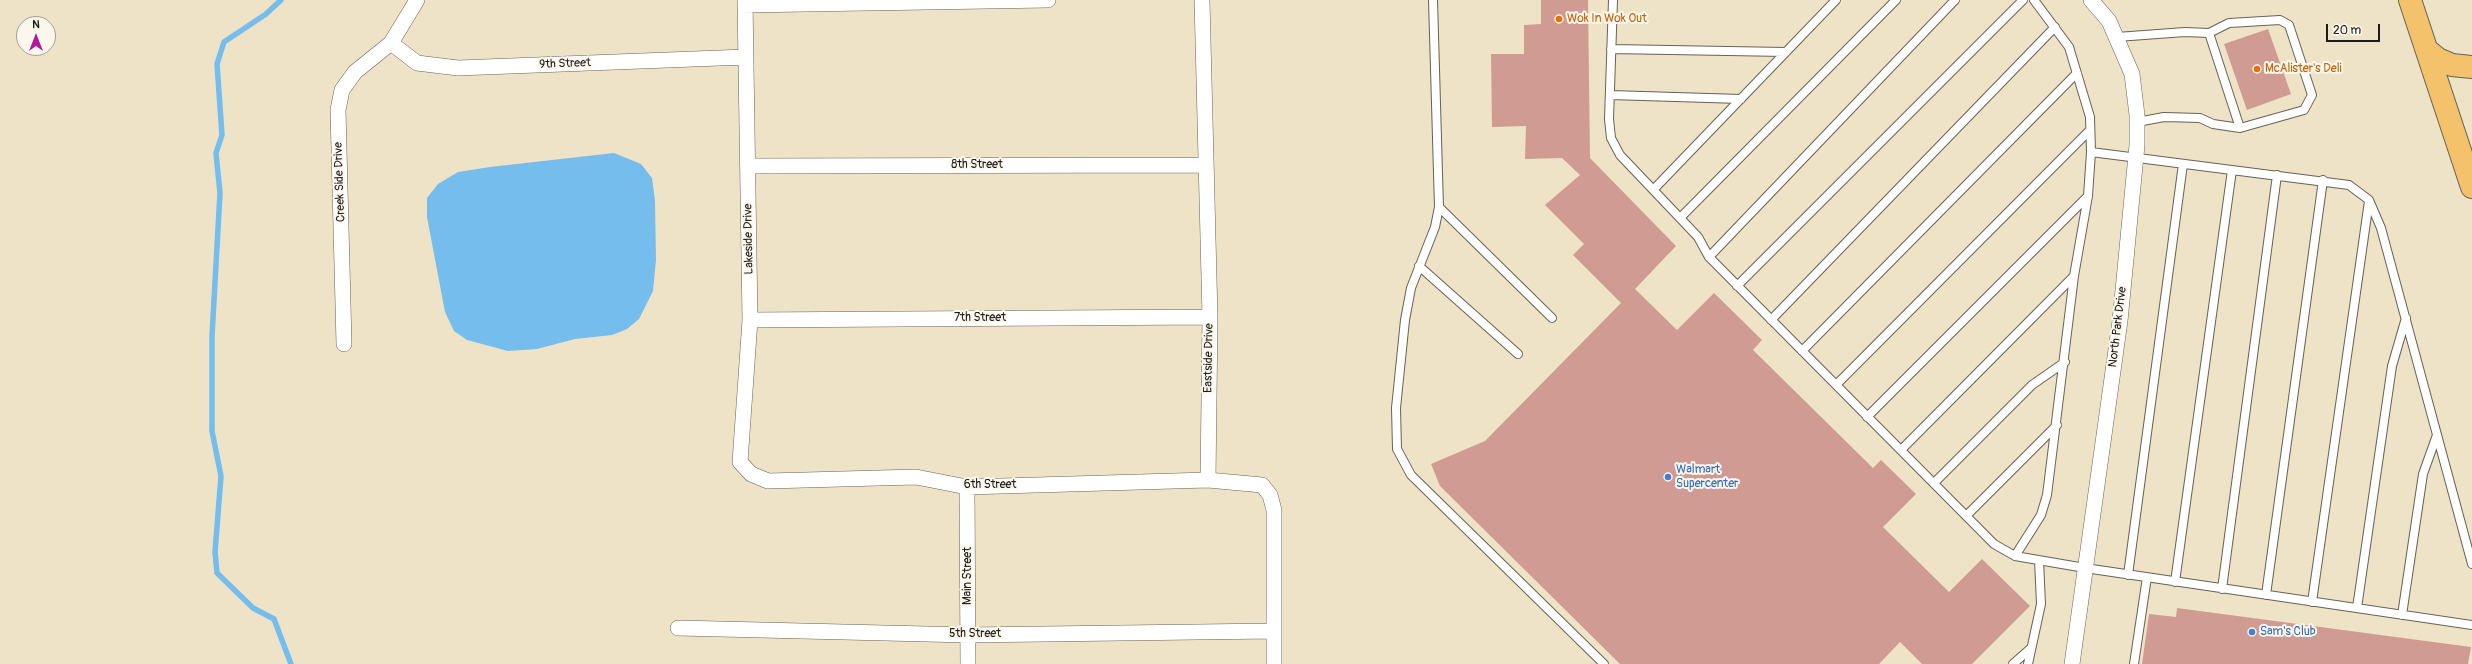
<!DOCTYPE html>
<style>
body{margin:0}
#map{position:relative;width:2472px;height:664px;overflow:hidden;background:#eee3c6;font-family:Pangolin,sans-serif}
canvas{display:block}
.north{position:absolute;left:16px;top:16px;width:40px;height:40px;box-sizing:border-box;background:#fbf7ec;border:1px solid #a29f99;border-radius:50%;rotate:0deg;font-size:11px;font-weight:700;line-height:16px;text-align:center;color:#1c1c1c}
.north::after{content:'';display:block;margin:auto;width:14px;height:18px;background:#b5179e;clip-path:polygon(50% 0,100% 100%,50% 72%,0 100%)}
.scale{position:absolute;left:2326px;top:24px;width:54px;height:18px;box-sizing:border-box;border:2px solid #1c1c1c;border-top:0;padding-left:5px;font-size:12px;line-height:14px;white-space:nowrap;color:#1c1c1c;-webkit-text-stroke:3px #fbf7ec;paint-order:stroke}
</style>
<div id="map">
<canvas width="2472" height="664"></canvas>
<div class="north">N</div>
<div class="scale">20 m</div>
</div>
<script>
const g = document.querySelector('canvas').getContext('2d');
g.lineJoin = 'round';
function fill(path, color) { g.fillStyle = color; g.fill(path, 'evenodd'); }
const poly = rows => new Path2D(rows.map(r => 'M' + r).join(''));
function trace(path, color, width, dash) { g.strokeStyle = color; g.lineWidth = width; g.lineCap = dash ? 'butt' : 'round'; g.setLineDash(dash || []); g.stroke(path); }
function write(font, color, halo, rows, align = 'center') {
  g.font = font + ' Pangolin,sans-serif'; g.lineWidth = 4; g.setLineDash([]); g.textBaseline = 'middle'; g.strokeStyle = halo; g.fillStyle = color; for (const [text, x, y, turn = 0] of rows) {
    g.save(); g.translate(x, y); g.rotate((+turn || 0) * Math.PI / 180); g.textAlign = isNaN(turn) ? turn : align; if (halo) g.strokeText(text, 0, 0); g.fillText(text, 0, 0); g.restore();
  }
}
fill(poly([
 [614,153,641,164,652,178,655,201,656,260,653,291,639,319,627,329,612,335,575,339,537,349,508,351,467,340,454,331,445,312,427,217,427,198,438,184,458,172,490,167]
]), '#74bdec');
trace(poly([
 [281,0,266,14,224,42,217,64,222,135,216,153,220,193,212,336,212,431,221,476,215,552,217,573,253,608,274,619,291,664]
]), '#74bdec', 5.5);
fill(poly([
 [1541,0,1588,0,1590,158,1676,246,1635,289,1677,330,1714,293,1762,340,1753,350,1873,468,1881,460,1916,494,1883,527,1949,592,1982,559,2030,606,1972,664,1922,664,1900,642,1879,664,1620,664,1440,486,1431,464,1485,441,1621,303,1573,255,1584,244,1545,205,1580,175,1562,158,1525,159,1526,126,1492,127,1491,54,1524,54,1524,25,1541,24],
 [2268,29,2291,94,2247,110,2224,44],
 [2177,608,2471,647,2468,664,2142,664,2149,614,2176,617]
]), '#cf9b93');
const lane = poly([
 [1433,0,1439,207,1435,227,1411,288,1405,320,1396,408,1397,449,1411,475,1604,664],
 [1613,0,1609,119,1611,138,1620,155,1698,237,1709,257,1994,544,2015,556,2085,568,2472,625],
 [2209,33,2240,128],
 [2117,37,2185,32,2209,33,2229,23,2280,20,2289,25,2312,95,2304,110,2240,128,2213,124,2200,118,2164,117,2137,122],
 [1611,49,1786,52],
 [1610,95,1741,99],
 [2091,152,2349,185,2369,200,2381,228,2472,564],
 [1654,189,1836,0],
 [1439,207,1552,318],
 [1680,218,1896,0],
 [1709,257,1955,0],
 [1419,266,1518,354],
 [1737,286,2023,0],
 [1771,320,2055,27],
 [1802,351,2077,73],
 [1836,385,2090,130],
 [1867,417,2088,196],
 [1901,450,2074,276],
 [1934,483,2032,385,2065,362],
 [1967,515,2057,425],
 [2015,556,2041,515,2047,495,2074,276,2088,196,2091,152,2090,117,2069,47,2034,0],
 [2128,575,2183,164],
 [2175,582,2232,170],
 [2222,589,2277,175],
 [2266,595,2323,180],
 [2312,602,2369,201],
 [2357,608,2392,366,2406,318],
 [2402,615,2423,474,2437,435],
 [2013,664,2030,649],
 [2028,664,2041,604,2039,560],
 [2134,664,2147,577]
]);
const street = poly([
 [745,0,750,320,740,462,751,474,768,481,916,477,967,487,1208,480,1262,485,1270,495,1274,510,1274,664],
 [1202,0,1210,317,1208,480],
 [745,5,1048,0],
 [391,43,417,63,458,68,746,57],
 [748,166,1206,165],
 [750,320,1210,317],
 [344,344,338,110,342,90,355,72,391,43,417,0],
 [967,487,968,664],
 [678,628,968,635,1273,631],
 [2072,664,2120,321,2137,145,2137,115,2132,74,2109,21,2091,0]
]);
const highway = poly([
 [2410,0,2472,187],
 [2427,50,2438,59,2452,65,2472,67]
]);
trace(lane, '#666258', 10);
trace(street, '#666258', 16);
trace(highway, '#666258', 24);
trace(lane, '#fff', 8);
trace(street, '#fff', 15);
trace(highway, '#f3c26a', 22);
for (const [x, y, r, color] of [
 [1559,19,4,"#e8710a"],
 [2257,69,4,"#e8710a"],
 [1668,477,4,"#3f7fe0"],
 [2252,632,4,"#3f7fe0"]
]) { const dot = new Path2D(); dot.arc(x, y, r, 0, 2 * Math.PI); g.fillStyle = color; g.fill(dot); trace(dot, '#fbf7ec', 1.5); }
write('12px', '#c56008', '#fbf7ec', [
 ["Wok In Wok Out",1567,19],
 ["McAlister's Deli",2265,69]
], 'left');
write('12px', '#1c1c1c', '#fbf7ec', [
 ["9th Street",565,64,-2],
 ["8th Street",977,165],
 ["Creek Side Drive",340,182,-92],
 ["Lakeside Drive",749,239,-91],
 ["7th Street",980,318],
 ["North Park Drive",2118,327,-83],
 ["Eastside Drive",1209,358,-89],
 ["6th Street",990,485],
 ["Main Street",968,576,-90],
 ["5th Street",975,634]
]);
write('12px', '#366cbe', '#fbf7ec', [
 ["Walmart",1676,470],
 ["Supercenter",1676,484],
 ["Sam's Club",2260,632]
], 'left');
</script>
